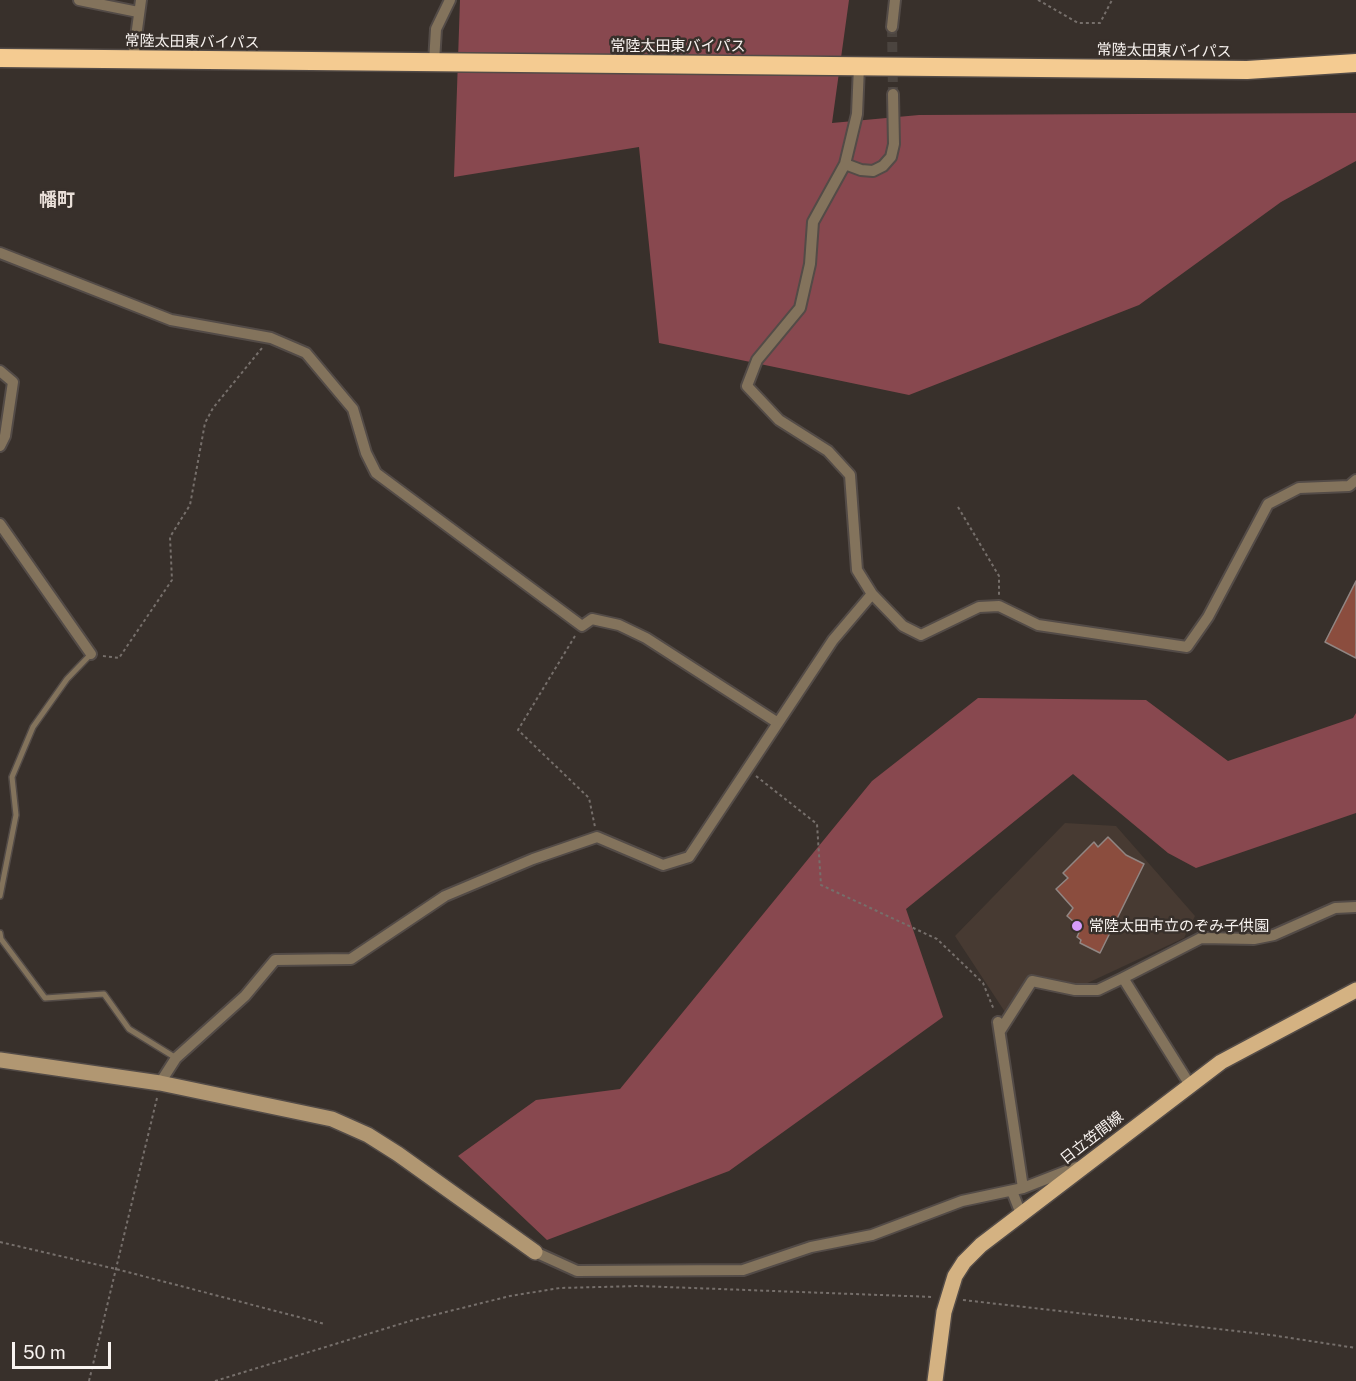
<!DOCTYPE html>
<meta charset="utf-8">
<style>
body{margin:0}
#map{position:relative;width:1356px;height:1381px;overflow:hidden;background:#38302b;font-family:"Public Sans",sans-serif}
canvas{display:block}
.scale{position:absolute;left:12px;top:1342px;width:99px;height:27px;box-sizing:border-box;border:3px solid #f8f3f0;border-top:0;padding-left:8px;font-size:18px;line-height:21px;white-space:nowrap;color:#f8f3f0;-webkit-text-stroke:4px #38302b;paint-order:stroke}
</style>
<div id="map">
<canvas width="1356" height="1381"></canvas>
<div class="scale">50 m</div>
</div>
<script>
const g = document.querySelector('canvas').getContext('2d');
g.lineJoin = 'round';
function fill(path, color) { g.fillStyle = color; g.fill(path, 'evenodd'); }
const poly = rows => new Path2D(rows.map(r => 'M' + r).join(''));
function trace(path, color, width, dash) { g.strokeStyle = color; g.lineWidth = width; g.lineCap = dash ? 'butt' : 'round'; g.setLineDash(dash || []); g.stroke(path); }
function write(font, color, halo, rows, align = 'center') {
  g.font = font + ' "Public Sans","Noto Sans JP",sans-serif'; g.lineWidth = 5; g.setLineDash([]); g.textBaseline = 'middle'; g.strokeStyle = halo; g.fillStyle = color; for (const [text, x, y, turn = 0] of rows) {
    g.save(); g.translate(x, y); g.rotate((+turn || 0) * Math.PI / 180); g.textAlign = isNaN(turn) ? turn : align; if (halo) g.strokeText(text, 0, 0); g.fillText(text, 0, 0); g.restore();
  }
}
fill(poly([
 [1065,823,1116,826,1195,916,1184,938,1079,987,1033,975,1005,1012,955,936]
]), '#473a32');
fill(poly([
 [460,0,849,0,832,123,919,115,1356,113,1356,161,1281,202,1139,305,909,395,659,343,639,147,454,177],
 [978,698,1146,700,1228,761,1353,718,1356,713,1356,813,1196,868,1168,853,1073,774,906,909,943,1017,729,1171,547,1240,458,1156,536,1100,620,1089,872,781]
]), '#88484f');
const building = poly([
 [1356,581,1356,658,1325,642,1356,581],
 [1108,837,1126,855,1144,864,1100,953,1080,943,1081,940,1077,937,1081,928,1067,916,1073,908,1056,889,1068,878,1063,873,1094,842,1098,847,1108,837]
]);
fill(building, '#8b4d3e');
trace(building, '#918683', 1.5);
trace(poly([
 [892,27,893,94]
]), '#4b443f', 10, [10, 5]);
const lane = poly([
 [0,896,16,815,12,777,33,727,67,679,91,654],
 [0,933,1,939,45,998,104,994,129,1029,176,1058]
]);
const street = poly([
 [79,0,138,12],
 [892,27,895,0],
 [133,59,141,0],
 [434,62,436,29,450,0],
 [859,66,857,114,845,164,813,222,810,264,800,308,757,360,747,386,779,420,828,451,850,475,857,570,872,594,903,626,921,635,979,607,999,606,1038,625,1187,647,1208,617,1268,504,1299,488,1349,486,1356,480],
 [845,164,861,170,873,171,883,166,891,157,894,144,893,94],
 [0,253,171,320,271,338,306,353,353,409,366,453,376,473,582,626,592,619,619,625,646,638,778,723],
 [0,371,13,382,5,436,0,446],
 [0,524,91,654],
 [998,1022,1023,1188],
 [1000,1031,1032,981,1075,990,1098,990,1123,978],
 [160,1083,176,1058,245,996,275,960,351,959,445,896,533,859,597,837,663,865,689,857,833,640,872,594],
 [1190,1085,1123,978,1201,938,1254,939,1274,935,1335,908,1356,907],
 [1012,1191,1021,1214],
 [535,1252,577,1271,743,1270,811,1247,872,1235,962,1201,1023,1188,1077,1167]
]);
const secondary = poly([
 [0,1060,160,1083,332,1119,368,1135,398,1154,535,1252]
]);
const primary = poly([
 [935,1381,944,1312,955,1276,964,1262,981,1245,1221,1062,1356,990]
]);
const highway = poly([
 [0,58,1247,70,1356,63]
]);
trace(lane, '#534b47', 8);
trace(street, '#534b47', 14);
trace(secondary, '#534b47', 18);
trace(primary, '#534b47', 18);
trace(highway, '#534b47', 21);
trace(poly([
 [1038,0,1078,23,1100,23,1112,0],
 [958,507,999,576,999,595],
 [575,636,518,730,589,798,595,827],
 [103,656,119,658,172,580,170,537,190,505,205,423,213,408,262,348],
 [756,776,817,824,821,885,937,939,983,983,994,1010],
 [0,1242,116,1269,325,1324],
 [963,1300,1271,1335,1356,1348],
 [89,1381,157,1098],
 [215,1381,410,1321,510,1296,560,1288,639,1286,934,1297]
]), '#766f6b', 2, [3, 3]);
trace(lane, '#83735c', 5);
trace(street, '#83735c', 10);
trace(secondary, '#b19772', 15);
trace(primary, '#d4b282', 15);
trace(highway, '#f4cb91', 18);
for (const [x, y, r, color] of [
 [1077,926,6,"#d59bfa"]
]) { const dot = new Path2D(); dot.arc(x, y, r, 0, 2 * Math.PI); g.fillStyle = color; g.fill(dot); trace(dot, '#38302b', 2); }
write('15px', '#f8f3f0', '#38302b', [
 ["常陸太田東バイパス",192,42,1],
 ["常陸太田東バイパス",678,46],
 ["常陸太田東バイパス",1164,51,1],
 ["日立笠間線",1092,1138,-38]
]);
write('15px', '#f8f3f0', '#38302b', [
 ["常陸太田市立のぞみ子供園",1089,926]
], 'left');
write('bold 18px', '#e9dfd8', '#38302b', [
 ["幡町",57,200]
]);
</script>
